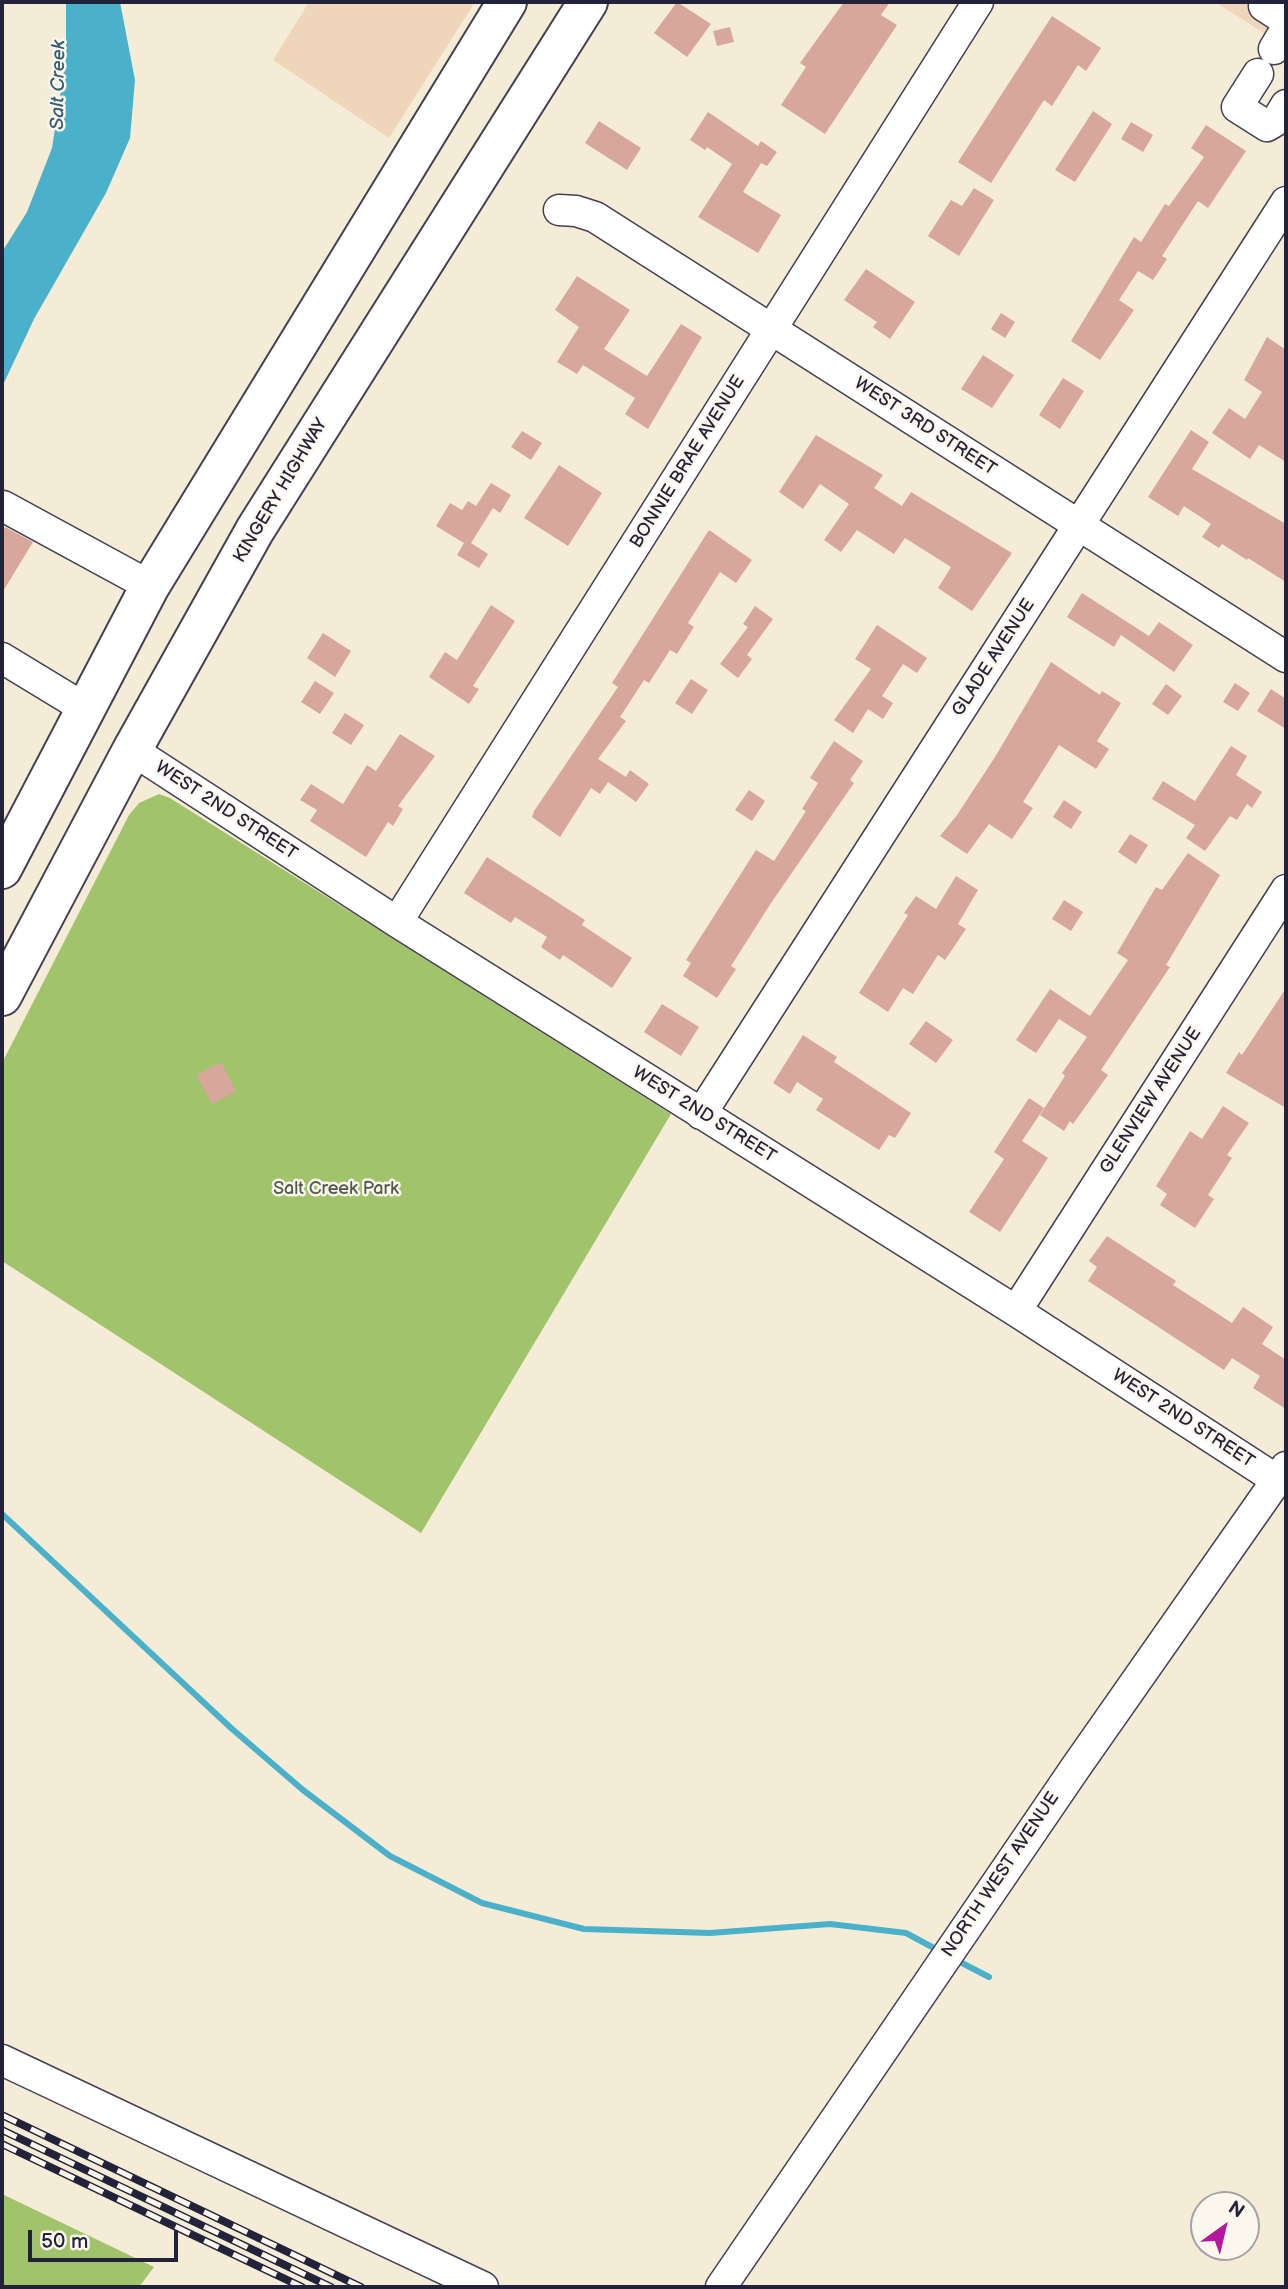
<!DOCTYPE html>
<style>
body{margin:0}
#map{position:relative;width:1288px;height:2289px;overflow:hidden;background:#f5ecd7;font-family:"Balsamiq Sans",sans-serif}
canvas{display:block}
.frame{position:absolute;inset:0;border:4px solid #22223b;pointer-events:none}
.north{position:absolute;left:1190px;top:2191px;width:70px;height:70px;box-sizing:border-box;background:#fbf7ec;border:2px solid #a4a2a5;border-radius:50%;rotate:34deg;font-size:19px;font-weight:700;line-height:28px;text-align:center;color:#22223b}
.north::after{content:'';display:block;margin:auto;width:24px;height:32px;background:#b5179e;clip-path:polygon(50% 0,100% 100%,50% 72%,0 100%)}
.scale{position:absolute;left:28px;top:2230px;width:150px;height:32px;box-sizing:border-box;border:4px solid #22223b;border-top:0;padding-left:9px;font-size:21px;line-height:24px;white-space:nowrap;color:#22223b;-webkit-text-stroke:5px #fbf7ec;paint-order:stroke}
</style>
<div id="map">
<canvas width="1288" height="2289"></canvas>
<div class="frame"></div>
<div class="north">N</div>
<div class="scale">50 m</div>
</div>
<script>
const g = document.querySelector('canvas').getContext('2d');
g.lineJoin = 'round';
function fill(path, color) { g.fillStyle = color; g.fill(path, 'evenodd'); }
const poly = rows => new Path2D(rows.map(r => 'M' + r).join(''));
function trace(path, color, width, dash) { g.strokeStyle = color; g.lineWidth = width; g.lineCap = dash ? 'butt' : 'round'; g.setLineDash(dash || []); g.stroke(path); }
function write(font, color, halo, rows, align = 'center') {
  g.font = font + ' "Balsamiq Sans",sans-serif'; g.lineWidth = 5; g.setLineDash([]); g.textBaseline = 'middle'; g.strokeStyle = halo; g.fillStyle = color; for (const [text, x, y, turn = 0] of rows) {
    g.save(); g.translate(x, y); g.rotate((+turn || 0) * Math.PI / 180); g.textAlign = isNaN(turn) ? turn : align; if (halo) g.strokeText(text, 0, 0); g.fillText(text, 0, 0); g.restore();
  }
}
fill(poly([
 [309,2,475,2,389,138,273,60],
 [1215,2,1286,2,1286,47]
]), '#efd6bb');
fill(poly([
 [159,794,170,798,671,1114,421,1533,2,1261,2,1063,129,815,139,803],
 [2,2194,154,2267,139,2287,2,2287]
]), '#a1c36c');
fill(poly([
 [66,2,120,2,135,80,130,138,106,193,34,319,2,387,2,252,27,212,52,148,66,58]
]), '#4bb1ca');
trace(poly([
 [2,1514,231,1728,303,1790,390,1856,482,1903,584,1929,710,1933,830,1924,906,1933,932,1947],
 [962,1963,989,1977]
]), '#4bb1ca', 6);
fill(poly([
 [677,2,711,24,687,57,654,33],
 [844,2,890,2,881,15,897,25,825,134,781,105,806,67,800,63],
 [1052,16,1101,48,1086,71,1078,65,1052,106,1044,100,991,183,958,162],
 [730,27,734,42,717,46,713,31],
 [1093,111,1112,124,1075,182,1055,170],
 [708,112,758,146,761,141,777,152,767,166,761,163,743,192,781,215,758,253,698,217,732,164,707,147,705,150,690,140],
 [599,121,641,148,627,170,585,143],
 [1131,122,1153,135,1143,152,1121,139],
 [1206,125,1246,151,1208,208,1198,201,1162,256,1167,259,1153,280,1138,271,1119,300,1134,310,1100,360,1071,341,1134,237,1141,242,1165,204,1169,206,1204,157,1191,148],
 [974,188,994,200,959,256,928,236,951,200,962,206],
 [866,269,915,302,890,339,873,327,877,322,844,300],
 [577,276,630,310,604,349,647,376,681,324,702,337,648,429,625,414,635,398,583,365,577,374,557,362,579,327,555,310],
 [1001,313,1015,322,1005,338,991,329],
 [1267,337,1286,350,1286,462,1259,445,1250,459,1212,433,1229,408,1245,419,1262,392,1244,380],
 [983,355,1014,375,992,408,961,389],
 [1063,378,1084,391,1060,429,1039,415],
 [1191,430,1209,442,1192,469,1286,524,1286,582,1248,558,1247,560,1222,544,1219,548,1202,537,1211,524,1184,506,1178,516,1148,497],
 [522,431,542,443,531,460,511,447],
 [816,435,883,475,874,488,902,506,911,492,1012,553,972,611,938,588,951,567,905,538,894,554,857,530,841,552,824,540,849,504,820,484,803,509,779,492],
 [559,465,602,493,568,546,524,518],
 [491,483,511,495,500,513,493,508,471,543,488,554,479,568,457,555,464,543,436,526,450,503,462,510,468,501,476,506],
 [5,527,33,542,2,593,2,533],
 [709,530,752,560,736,583,720,572,688,623,694,627,677,654,670,650,649,683,644,680,620,717,626,721,598,759,626,777,630,770,649,784,636,802,608,782,600,794,591,788,560,837,532,817,534,811,618,687,612,683],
 [1082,593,1149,636,1159,622,1193,645,1174,672,1121,635,1114,647,1067,617],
 [491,605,515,621,473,686,479,689,469,704,429,677,445,652,457,660],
 [755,606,773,619,747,655,752,659,738,678,720,664,748,627,743,624],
 [877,625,927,658,917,673,903,664,882,696,893,703,883,719,868,709,853,733,834,720,871,669,855,659],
 [323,633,351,651,335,677,307,658],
 [1051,662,1100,695,1102,691,1121,703,1097,741,1109,749,1096,769,1059,745,1023,802,1033,808,1012,839,989,824,967,854,940,836,957,815,995,757],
 [691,679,708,690,692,714,675,703],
 [315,681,334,693,320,714,301,702],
 [1235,683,1250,693,1238,711,1223,702],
 [1166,684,1182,696,1168,715,1152,704],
 [1271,689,1286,699,1286,729,1257,711],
 [345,713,364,725,351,745,332,733],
 [400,734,435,756,398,806,403,809,393,826,388,822,366,857,310,821,317,810,300,800,311,784,343,804,367,765,376,771],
 [834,741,863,761,850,780,854,783,771,903,731,966,736,969,717,998,683,976,691,963,686,960,756,850,774,861,806,811,802,809,818,783,810,778],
 [1231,746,1247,756,1236,775,1262,792,1252,808,1247,804,1237,820,1230,816,1205,851,1186,838,1195,825,1152,799,1163,781,1195,801],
 [749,790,765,801,752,821,735,810],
 [1064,800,1082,812,1071,829,1053,817],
 [1130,834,1148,845,1136,864,1118,852],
 [1188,853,1220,875,1166,965,1170,967,1101,1070,1108,1075,1073,1124,1070,1121,1064,1131,1040,1115,1065,1076,1062,1073,1087,1037,1059,1019,1036,1053,1016,1040,1050,989,1090,1016,1128,960,1117,953,1137,919,1156,887,1162,890],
 [487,857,585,920,582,925,632,958,612,988,563,955,560,960,541,947,547,937,515,917,511,923,464,893],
 [956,876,978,890,958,924,966,929,945,960,938,955,913,994,903,988,888,1012,859,993,908,915,904,913,916,896,936,909],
 [1064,900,1083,912,1071,931,1052,919],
 [1286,988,1286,1108,1226,1073,1239,1052,1242,1055],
 [662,1004,699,1027,681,1056,644,1032],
 [926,1021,953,1040,936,1063,909,1044],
 [803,1035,837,1057,834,1062,911,1113,895,1138,889,1135,879,1150,816,1110,823,1099,797,1082,790,1094,773,1083],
 [221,1062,236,1091,212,1104,196,1075],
 [1029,1098,1044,1108,1022,1141,1048,1158,1000,1232,969,1212,1004,1159,994,1152],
 [1223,1106,1249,1123,1227,1155,1232,1158,1208,1195,1214,1199,1195,1228,1160,1205,1167,1194,1156,1186,1190,1131,1202,1139],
 [1107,1236,1176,1281,1173,1285,1232,1323,1243,1307,1273,1327,1262,1344,1286,1360,1286,1409,1253,1388,1260,1376,1232,1358,1224,1370,1088,1281,1097,1267,1089,1261]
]), '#d8a79b');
const minor = poly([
 [1264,6,1286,20],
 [1274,49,1286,29],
 [1258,74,1237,107,1267,126,1277,120,1286,105],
 [559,210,576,211,595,217,1286,657],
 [2,508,3,506,150,586],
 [2,658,86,709],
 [132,750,397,922,1016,1311,1277,1480],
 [397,922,978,2],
 [701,1114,1286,202],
 [1016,1311,1286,890],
 [2,2060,483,2287],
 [721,2287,1076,1767,1286,1467]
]);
const highway = poly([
 [2,869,150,586,507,2],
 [2,996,132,750,255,530,588,2]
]);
trace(minor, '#424052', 33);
trace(highway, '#424052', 42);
trace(minor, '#fff', 30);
trace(highway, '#fff', 38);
const rail = poly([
 [2,2115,361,2287],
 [2,2130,331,2287],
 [2,2144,302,2287]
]);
trace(rail, '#22223b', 8);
trace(rail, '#fbf7ec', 5, [16]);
write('18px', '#22223b', '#fbf7ec', [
 ["WEST 3RD STREET",925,427,33],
 ["BONNIE BRAE AVENUE",688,462,-58],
 ["KINGERY HIGHWAY",281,491,-59],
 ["GLADE AVENUE",994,658,-57],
 ["WEST 2ND STREET",226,811,33],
 ["GLENVIEW AVENUE",1151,1101,-57],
 ["WEST 2ND STREET",704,1115,32],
 ["WEST 2ND STREET",1183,1419,33],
 ["NORTH WEST AVENUE",1001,1875,-56]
]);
write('18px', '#4e5a4c', '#fbf7ec', [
 ["Salt Creek Park",336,1189]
]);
write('italic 19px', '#325b74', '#fbf7ec', [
 ["Salt Creek",59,85,-89]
]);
</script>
